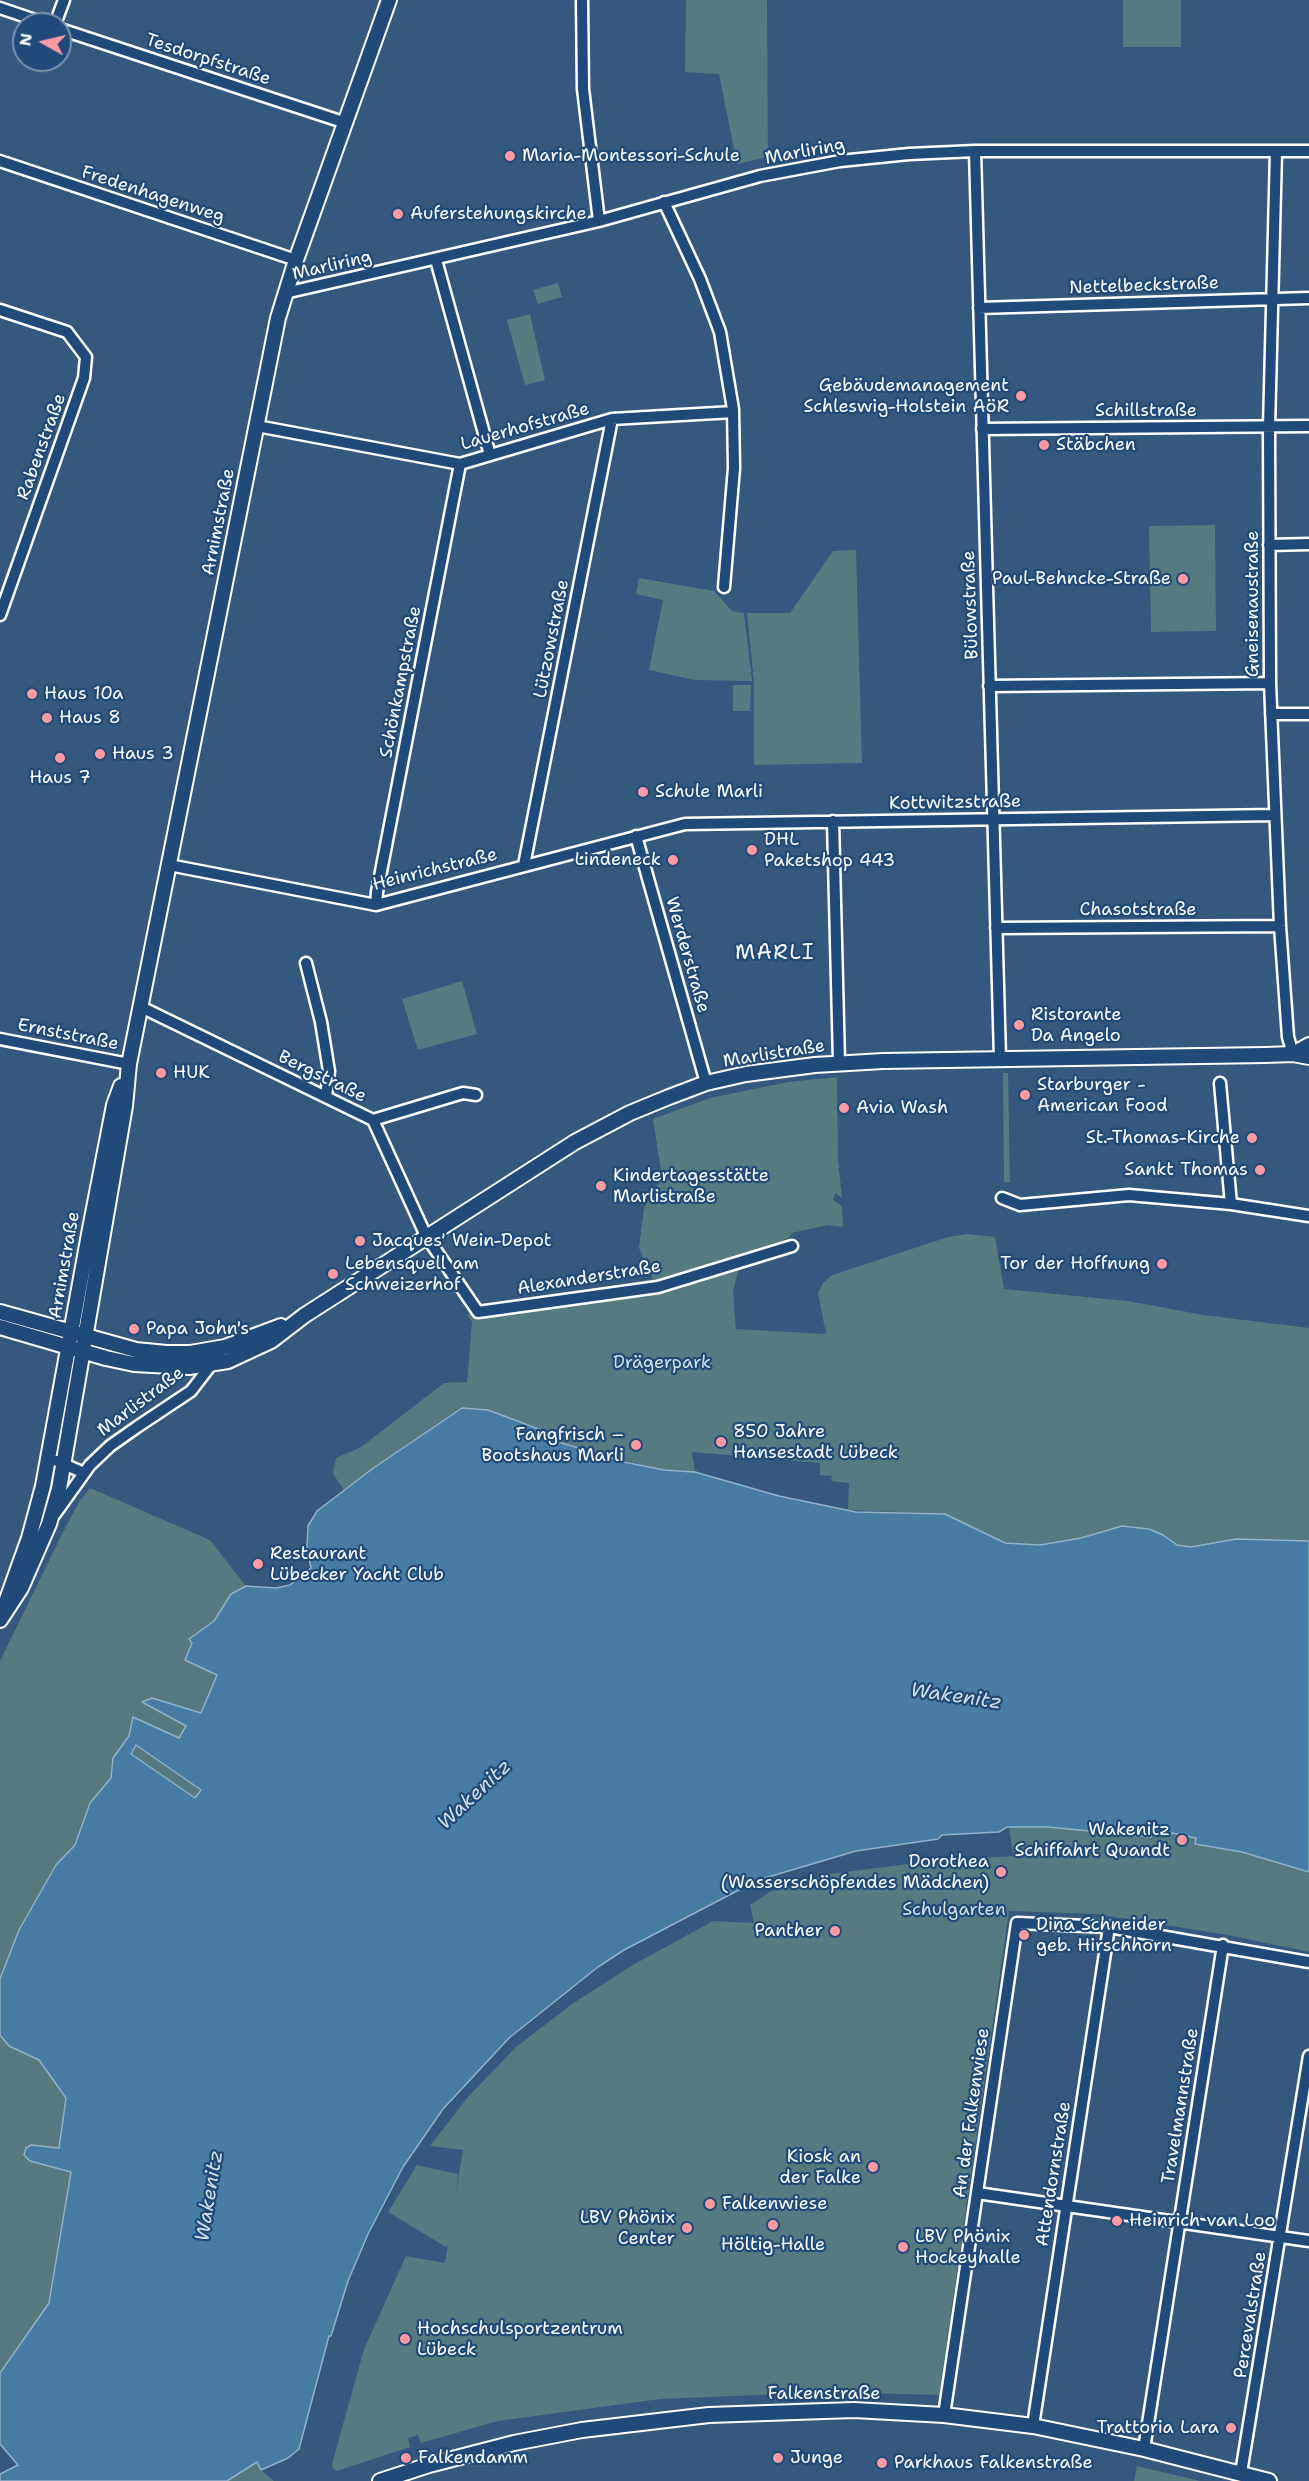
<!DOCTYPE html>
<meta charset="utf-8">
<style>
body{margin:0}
#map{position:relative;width:1309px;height:2481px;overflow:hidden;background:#34587e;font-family:"Shantell Sans",sans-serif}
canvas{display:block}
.north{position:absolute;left:12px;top:12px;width:60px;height:60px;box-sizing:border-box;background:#1f4a7a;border:2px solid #7992af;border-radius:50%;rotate:278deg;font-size:16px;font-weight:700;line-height:24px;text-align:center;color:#fff}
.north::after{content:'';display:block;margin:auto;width:21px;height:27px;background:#ff9aa2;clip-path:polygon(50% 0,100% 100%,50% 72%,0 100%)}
</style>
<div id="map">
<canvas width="1309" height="2481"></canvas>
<div class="north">N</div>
</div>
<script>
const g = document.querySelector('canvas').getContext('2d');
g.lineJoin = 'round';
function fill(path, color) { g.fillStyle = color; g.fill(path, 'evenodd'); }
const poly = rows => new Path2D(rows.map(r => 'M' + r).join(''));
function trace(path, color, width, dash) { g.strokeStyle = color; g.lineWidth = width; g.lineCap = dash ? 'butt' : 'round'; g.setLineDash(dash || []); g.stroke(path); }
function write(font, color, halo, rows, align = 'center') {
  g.font = font + ' "Shantell Sans",sans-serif'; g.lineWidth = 4.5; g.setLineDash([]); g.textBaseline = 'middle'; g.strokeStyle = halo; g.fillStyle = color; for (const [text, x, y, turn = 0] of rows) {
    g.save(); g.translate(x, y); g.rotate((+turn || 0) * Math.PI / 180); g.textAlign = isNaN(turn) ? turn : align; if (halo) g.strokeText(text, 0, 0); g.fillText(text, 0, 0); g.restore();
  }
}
fill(poly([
 [686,0,767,0,768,157,737,164,719,74,685,72],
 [1123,0,1181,0,1181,47,1123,47],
 [558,283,562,297,538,304,533,290],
 [530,314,545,380,525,385,507,320],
 [1215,525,1216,631,1151,632,1149,526],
 [856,550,862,763,754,765,754,681,747,613,790,613,833,551],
 [639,578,714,591,732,611,744,613,752,681,695,680,649,670,663,600,636,594],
 [733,685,751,685,750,711,733,711],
 [462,981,477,1034,418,1050,402,999],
 [1003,1073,1008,1073,1010,1183,1004,1182],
 [837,1077,838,1160,842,1198,835,1193,833,1200,842,1206,843,1227,828,1225,792,1233,789,1238,742,1257,733,1291,736,1329,826,1334,818,1293,823,1283,832,1275,948,1237,967,1234,995,1237,1004,1289,1128,1301,1204,1315,1309,1328,1309,1541,1236,1539,1191,1547,1177,1545,1163,1535,1081,1538,1040,1545,1005,1543,945,1514,848,1510,849,1483,831,1481,832,1476,820,1475,820,1463,692,1452,695,1472,664,1470,601,1455,544,1438,488,1410,462,1408,344,1490,333,1474,336,1458,361,1447,444,1383,467,1382,472,1322,467,1315,484,1307,653,1279,639,1248,644,1208,662,1177,653,1119,710,1098,788,1082],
 [90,1488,210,1540,246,1586,231,1594,214,1621,189,1639,217,1675,201,1713,152,1698,143,1703,187,1725,179,1738,132,1718,129,1736,113,1758,111,1778,90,1803,75,1845,56,1865,19,1930,0,1979,0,1661,63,1532,80,1500],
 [136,1745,201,1791,195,1799,130,1753],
 [1009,1827,1048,1827,1151,1836,1152,1833,1169,1836,1171,1833,1196,1838,1196,1844,1242,1852,1309,1872,1309,1952,1228,1935,1096,1914,1009,1911,939,2395,832,2392,660,2399,498,2421,421,2443,418,2435,408,2438,410,2447,337,2471,333,2469,332,2464,364,2349,406,2256,445,2263,448,2244,446,2247,388,2212,417,2165,458,2174,456,2191,463,2150,430,2146,467,2098,516,2047,572,2004,631,1966,713,1921,754,1923,750,1905,770,1892,829,1874,932,1861,1013,1856],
 [0,2035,9,2046,39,2060,66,2097,59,2148,31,2145,30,2161,71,2171,49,2303,0,2373],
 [257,2462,261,2470,274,2481,227,2481],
 [1137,2466,1200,2481,1134,2481]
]), '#557a80');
const water = poly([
 [462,1408,488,1410,544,1431,545,1438,624,1462,664,1470,695,1472,779,1496,856,1512,945,1514,1005,1543,1040,1545,1081,1538,1122,1526,1149,1529,1163,1535,1177,1545,1191,1547,1236,1539,1309,1541,1309,1872,1242,1852,1195,1844,1196,1838,1172,1833,1169,1836,1152,1833,1151,1837,1048,1827,1007,1827,999,1832,942,1835,938,1839,856,1851,758,1880,624,1950,598,1967,509,2038,443,2109,403,2167,368,2234,348,2281,331,2336,329,2336,299,2449,288,2458,261,2470,257,2462,227,2481,0,2481,0,2474,18,2465,0,2444,0,2373,49,2303,71,2172,30,2161,24,2155,26,2148,31,2145,59,2148,66,2098,39,2060,9,2046,0,2035,0,1979,19,1930,56,1865,75,1845,90,1803,111,1778,113,1758,129,1736,133,1717,179,1738,186,1726,142,1702,152,1698,201,1713,217,1675,185,1660,192,1643,189,1639,214,1621,231,1594,246,1586,276,1588,290,1585,311,1568,307,1547,308,1526,317,1511,372,1469,462,1408],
 [136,1745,201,1790,195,1798,131,1754,136,1745]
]);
fill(water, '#477da5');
trace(water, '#91b1c9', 1.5);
const minor = poly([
 [582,0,583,89,599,221],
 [0,8,47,24],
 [55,24,64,0],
 [60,29,346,123],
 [975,151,1000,1058],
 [1276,152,1269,427,1270,683,1280,926,1288,1037,1293,1054],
 [0,161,296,260],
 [664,202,700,279,720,332,733,409,734,468,724,587],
 [436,260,490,455],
 [285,293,599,221,760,176,840,161,909,154,975,151,1309,151],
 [979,308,1309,298],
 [0,310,67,332,86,357,84,378,0,615],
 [257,426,460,464,612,419,733,412],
 [982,429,1309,426],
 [1269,545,1309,544],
 [989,686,1270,683],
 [1271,714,1309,714],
 [833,821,839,1062],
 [636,836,706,1083],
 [169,865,376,905,685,824,1275,815],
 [524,865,612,419],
 [376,905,377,892,460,464],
 [996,928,1280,926],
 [306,963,321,1022,329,1071,326,1097],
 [141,1007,373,1120,426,1236,478,1312,658,1287,792,1246],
 [0,1039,129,1064],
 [1220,1083,1231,1204],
 [373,1120,463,1093,476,1095],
 [1002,1198,1020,1205,1129,1195,1231,1204,1309,1216],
 [57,1461,84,1473],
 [55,1514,90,1465,110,1446,137,1427,191,1391,211,1365],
 [977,2193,1309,2241],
 [944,2415,1017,1923,1109,1927,1309,1962],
 [1033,2426,1109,1927],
 [1144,2449,1223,1945],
 [1241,2473,1309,2056]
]);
const major = poly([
 [1293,1054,1309,1045],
 [0,1312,136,1350,166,1353,190,1353,225,1347,281,1326],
 [0,1327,106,1358,134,1364,189,1367,228,1361,271,1341,305,1315,575,1142,630,1113,669,1097,706,1083,746,1074,815,1065,883,1061,1265,1055,1293,1054,1309,1057],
 [5,1605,29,1538,43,1486,89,1234,114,1105,121,1086],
 [0,1620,21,1588,49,1524,59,1489,125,1106,129,1064,278,318,296,260,389,0],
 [380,2481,429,2465,514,2443,582,2430,709,2415,854,2410,944,2415,1033,2426,1144,2449,1269,2481]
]);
trace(minor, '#fff', 15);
trace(major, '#fff', 18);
trace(minor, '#1f4a7a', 10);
trace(major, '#1f4a7a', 14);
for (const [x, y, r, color] of [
 [510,156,6,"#ff9aa2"],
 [398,214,6,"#ff9aa2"],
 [1021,396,6,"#ff9aa2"],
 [1044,445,6,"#ff9aa2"],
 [1183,579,6,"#ff9aa2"],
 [32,694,6,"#ff9aa2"],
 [47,718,6,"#ff9aa2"],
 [100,754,6,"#ff9aa2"],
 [60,758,6,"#ff9aa2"],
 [643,792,6,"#ff9aa2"],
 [752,850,6,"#ff9aa2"],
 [673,860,6,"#ff9aa2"],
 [1019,1025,6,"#ff9aa2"],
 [161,1073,6,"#ff9aa2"],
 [1025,1095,6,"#ff9aa2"],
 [844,1108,6,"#ff9aa2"],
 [1252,1138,6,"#ff9aa2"],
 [1260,1170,6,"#ff9aa2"],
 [601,1186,6,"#ff9aa2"],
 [360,1241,6,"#ff9aa2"],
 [1162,1264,6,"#ff9aa2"],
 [333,1274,6,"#ff9aa2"],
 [134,1329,6,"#ff9aa2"],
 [721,1442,6,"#ff9aa2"],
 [636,1445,6,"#ff9aa2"],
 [258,1564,6,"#ff9aa2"],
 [1182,1840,6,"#ff9aa2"],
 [1001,1872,6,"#ff9aa2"],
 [835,1931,6,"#ff9aa2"],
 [1024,1935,6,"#ff9aa2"],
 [873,2167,6,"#ff9aa2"],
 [710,2204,6,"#ff9aa2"],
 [1117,2221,6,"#ff9aa2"],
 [773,2225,6,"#ff9aa2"],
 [687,2228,6,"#ff9aa2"],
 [903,2247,6,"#ff9aa2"],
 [405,2339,6,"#ff9aa2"],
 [1231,2428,6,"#ff9aa2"],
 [406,2458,6,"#ff9aa2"],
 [778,2458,6,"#ff9aa2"],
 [882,2463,6,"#ff9aa2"]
]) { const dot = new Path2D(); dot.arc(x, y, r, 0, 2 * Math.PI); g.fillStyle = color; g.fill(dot); trace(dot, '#1f4a7a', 2); }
write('18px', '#fff', '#1f4a7a', [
 ["Tesdorpfstraße",208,60,18],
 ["Marliring",805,152,-10],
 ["Fredenhagenweg",153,195,18],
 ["Marliring",332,266,-13],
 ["Nettelbeckstraße",1144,286,-2],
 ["Schillstraße",1146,411],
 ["Lauerhofstraße",525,427,-16],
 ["Rabenstraße",42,447,-70],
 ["Arnimstraße",219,522,-79],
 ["Gneisenaustraße",1253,604,-90],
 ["Bülowstraße",971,605,-92],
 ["Lützowstraße",552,639,-79],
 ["Schönkampstraße",401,682,-79],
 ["Kottwitzstraße",955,803,-1],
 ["Heinrichstraße",435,870,-14],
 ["Chasotstraße",1138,910],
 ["Werderstraße",687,955,74],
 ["Ernststraße",68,1035,11],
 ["Marlistraße",774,1054,-9],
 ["Bergstraße",322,1077,26],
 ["Arnimstraße",65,1265,-80],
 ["Alexanderstraße",589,1278,-9],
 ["Marlistraße",141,1402,-37],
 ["Travelmannstraße",1181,2106,-81],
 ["An der Falkenwiese",972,2113,-82],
 ["Attendornstraße",1054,2174,-81],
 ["Percevalstraße",1251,2315,-81],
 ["Falkenstraße",824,2394]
]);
write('18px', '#fff', '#1f4a7a', [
 ["Maria-Montessori-Schule",522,156],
 ["Auferstehungskirche",410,214],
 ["Gebäudemanagement",1009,386,"right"],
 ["Schleswig-Holstein AöR",1009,407,"right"],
 ["Stäbchen",1056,445],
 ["Paul-Behncke-Straße",1171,579,"right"],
 ["Haus 10a",44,694],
 ["Haus 8",59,718],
 ["Haus 3",112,754],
 ["Haus 7",60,778,"center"],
 ["Schule Marli",655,792],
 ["DHL",764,840],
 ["Paketshop 443",764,861],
 ["Lindeneck",661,860,"right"],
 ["Ristorante",1031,1015],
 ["Da Angelo",1031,1036],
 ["HUK",173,1073],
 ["Starburger -",1037,1085],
 ["American Food",1037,1106],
 ["Avia Wash",856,1108],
 ["St.-Thomas-Kirche",1240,1138,"right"],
 ["Sankt Thomas",1248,1170,"right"],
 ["Kindertagesstätte",613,1176],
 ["Marlistraße",613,1197],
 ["Jacques' Wein-Depot",372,1241],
 ["Lebensquell am",345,1264],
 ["Schweizerhof",345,1285],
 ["Tor der Hoffnung",1150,1264,"right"],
 ["Papa John's",146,1329],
 ["850 Jahre",733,1432],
 ["Hansestadt Lübeck",733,1453],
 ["Fangfrisch –",624,1435,"right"],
 ["Bootshaus Marli",624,1456,"right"],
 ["Restaurant",270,1554],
 ["Lübecker Yacht Club",270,1575],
 ["Wakenitz",1170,1830,"right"],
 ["Schiffahrt Quandt",1170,1851,"right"],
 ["Dorothea",989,1862,"right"],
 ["(Wasserschöpfendes Mädchen)",989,1883,"right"],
 ["Dina Schneider",1036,1925],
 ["geb. Hirschhorn",1036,1946],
 ["Panther",823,1931,"right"],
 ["Kiosk an",861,2157,"right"],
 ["der Falke",861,2178,"right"],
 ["Falkenwiese",722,2204],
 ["LBV Phönix",675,2218,"right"],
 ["Center",675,2239,"right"],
 ["Heinrich van Loo",1129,2221],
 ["LBV Phönix",915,2237],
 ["Hockeyhalle",915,2258],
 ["Höltig-Halle",773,2245,"center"],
 ["Hochschulsportzentrum",417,2329],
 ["Lübeck",417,2350],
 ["Trattoria Lara",1219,2428,"right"],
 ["Falkendamm",418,2458],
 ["Junge",790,2458],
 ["Parkhaus Falkenstraße",894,2463]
], 'left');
write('18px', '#d4dedf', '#1f4a7a', [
 ["Drägerpark",662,1363],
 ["Schulgarten",954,1910]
]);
write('italic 20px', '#d1dee8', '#1f4a7a', [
 ["Wakenitz",956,1697,8],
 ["Wakenitz",475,1795,-43],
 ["Wakenitz",210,2196,-81]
]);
g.letterSpacing = '1.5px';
write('21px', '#fff', '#1f4a7a', [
 ["MARLI",775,954]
]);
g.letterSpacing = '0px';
</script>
